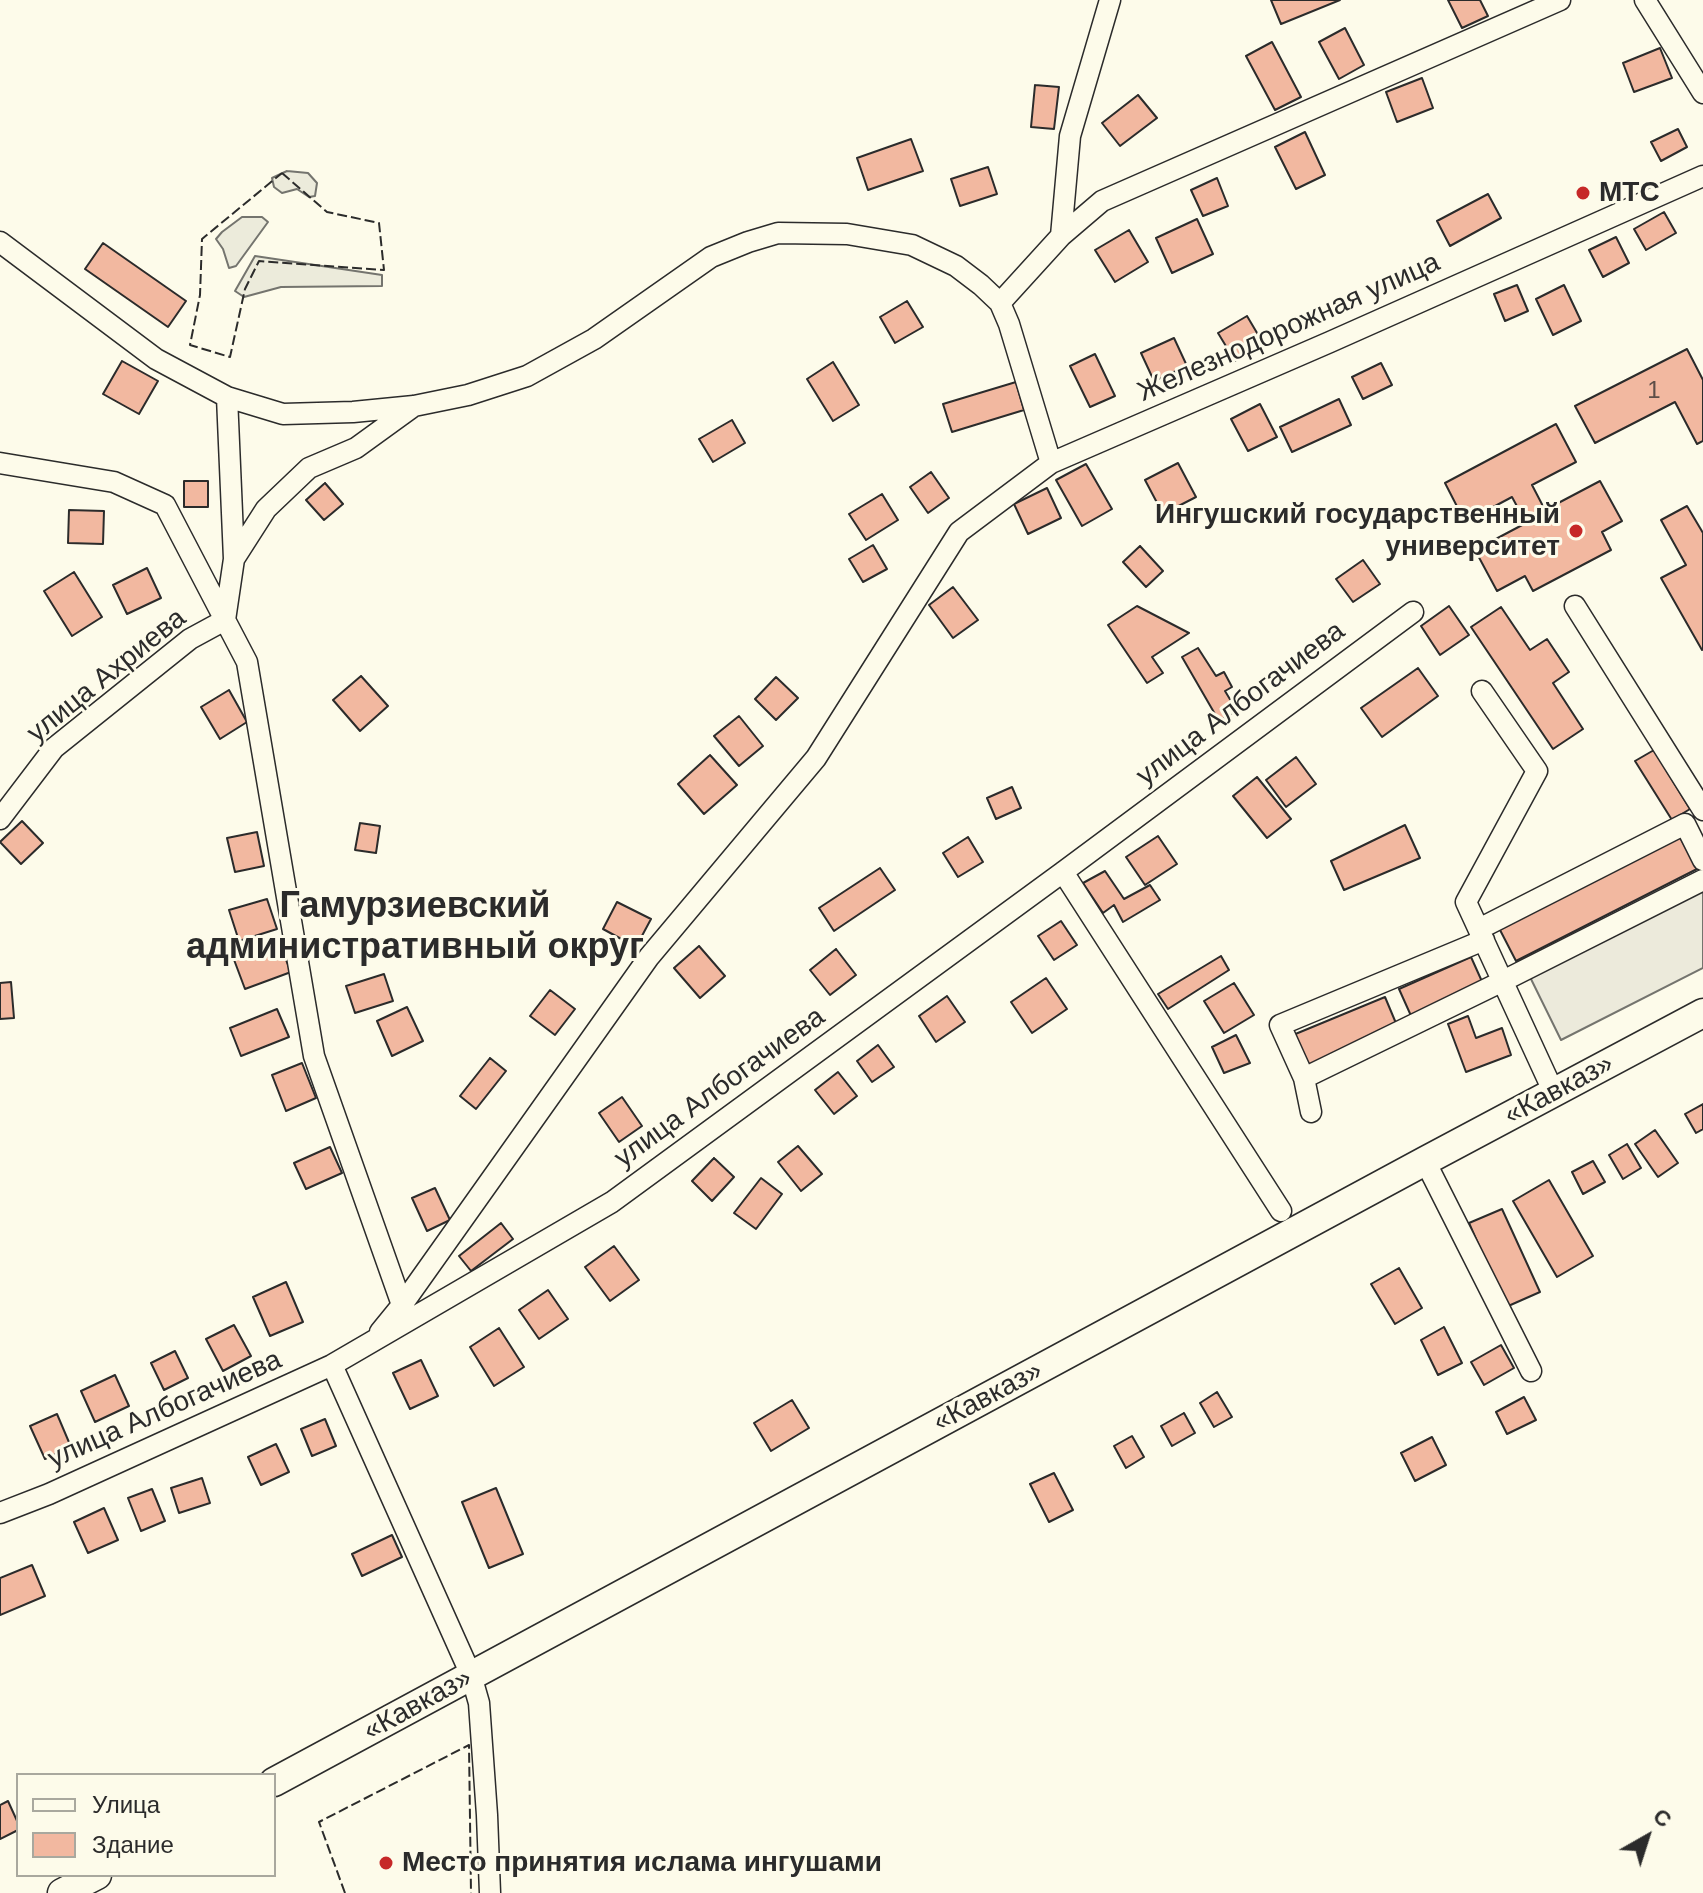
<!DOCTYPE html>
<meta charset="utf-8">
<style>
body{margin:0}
#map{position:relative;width:1703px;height:1893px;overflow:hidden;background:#fdfbea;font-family:Helvetica,sans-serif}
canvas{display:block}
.legend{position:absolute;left:16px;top:1773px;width:260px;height:104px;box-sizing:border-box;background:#fdfbea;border:2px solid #a9a89e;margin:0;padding:10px 14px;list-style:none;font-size:24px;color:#2b2b2b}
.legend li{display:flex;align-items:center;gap:16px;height:40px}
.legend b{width:40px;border:2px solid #a9a89e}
.north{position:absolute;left:1607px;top:1797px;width:80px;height:80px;-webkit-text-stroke:6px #fdfbea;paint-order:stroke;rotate:39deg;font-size:22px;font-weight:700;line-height:32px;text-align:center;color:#2b2b2b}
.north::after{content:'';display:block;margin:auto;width:28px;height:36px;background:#2b2b2b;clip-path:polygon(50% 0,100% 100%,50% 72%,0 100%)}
</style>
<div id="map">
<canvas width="1703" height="1893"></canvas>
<ul class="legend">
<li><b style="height:10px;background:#fdfbea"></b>Улица</li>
<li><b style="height:22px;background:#f2b8a0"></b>Здание</li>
</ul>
<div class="north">С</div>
</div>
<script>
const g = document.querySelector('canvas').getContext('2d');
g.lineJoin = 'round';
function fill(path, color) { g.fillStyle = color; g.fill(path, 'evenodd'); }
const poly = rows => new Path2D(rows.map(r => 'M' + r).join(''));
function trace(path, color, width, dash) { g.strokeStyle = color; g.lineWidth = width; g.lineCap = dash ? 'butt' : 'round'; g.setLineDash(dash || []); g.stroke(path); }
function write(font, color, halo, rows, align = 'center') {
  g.font = font + ' Helvetica,sans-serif'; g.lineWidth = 6; g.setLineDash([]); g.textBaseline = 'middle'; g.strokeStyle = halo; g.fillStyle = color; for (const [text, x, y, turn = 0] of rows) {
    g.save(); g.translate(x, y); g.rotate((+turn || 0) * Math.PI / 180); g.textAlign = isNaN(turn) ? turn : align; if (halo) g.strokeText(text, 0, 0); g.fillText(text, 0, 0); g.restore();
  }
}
const green = poly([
 [287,171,308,173,317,183,315,196,309,197,297,189,282,193,274,187,272,178,287,171],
 [242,217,262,217,268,222,236,266,229,268,223,249,216,239,222,232,242,217],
 [255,256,382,275,382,286,281,287,244,297,235,291,255,256]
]);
fill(green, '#ecebdb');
trace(green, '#74746e', 2);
const parking = poly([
 [1703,889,1703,968,1561,1040,1529,975,1703,889]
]);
fill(parking, '#eceadb');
trace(parking, '#74746e', 2);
const building = poly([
 [1271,0,1340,0,1281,24,1271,0],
 [1448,0,1480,0,1488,16,1462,28,1448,0],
 [1345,28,1364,65,1339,79,1319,42,1345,28],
 [1272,42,1301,97,1275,110,1246,56,1272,42],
 [1660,48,1672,78,1634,92,1623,63,1660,48],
 [1422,78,1433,108,1397,122,1386,92,1422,78],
 [1035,85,1059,87,1054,129,1031,127,1035,85],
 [1138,95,1157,118,1120,146,1102,123,1138,95],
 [1678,129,1687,147,1661,161,1651,142,1678,129],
 [1305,132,1325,175,1296,189,1275,147,1305,132],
 [911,139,923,171,868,190,857,158,911,139],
 [988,167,997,194,960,206,951,179,988,167],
 [1217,178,1228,206,1203,216,1191,190,1217,178],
 [1488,194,1501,218,1450,246,1437,221,1488,194],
 [1664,212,1676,233,1646,250,1634,229,1664,212],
 [1197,219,1213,254,1172,273,1156,238,1197,219],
 [1129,230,1148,262,1115,282,1095,250,1129,230],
 [1616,237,1629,263,1603,277,1589,250,1616,237],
 [103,243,186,301,168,327,85,269,103,243],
 [1517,285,1528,311,1505,321,1494,294,1517,285],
 [1564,285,1581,321,1553,335,1536,299,1564,285],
 [907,301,923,327,895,343,880,317,907,301],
 [1247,316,1263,343,1235,361,1218,333,1247,316],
 [1174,338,1187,366,1154,381,1141,353,1174,338],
 [1687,349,1703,380,1703,441,1697,444,1675,402,1595,443,1575,406,1687,349],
 [1095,354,1115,396,1090,407,1070,366,1095,354],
 [122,361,158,381,139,414,103,394,122,361],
 [833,362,859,405,833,421,807,379,833,362],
 [1381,363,1392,385,1363,399,1352,377,1381,363],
 [1016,382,1024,410,952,432,943,404,1016,382],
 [1339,399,1351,425,1292,452,1280,427,1339,399],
 [1260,404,1277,437,1248,451,1231,419,1260,404],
 [732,420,745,443,713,462,699,439,732,420],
 [1556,424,1576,462,1532,485,1545,510,1600,481,1622,521,1602,532,1611,550,1533,591,1525,576,1497,591,1475,550,1526,523,1512,497,1465,522,1445,483,1556,424],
 [1178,463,1196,497,1163,514,1145,480,1178,463],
 [1086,464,1112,509,1082,526,1056,480,1086,464],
 [931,472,949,498,928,513,910,487,931,472],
 [184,481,208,481,208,507,184,507,184,481],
 [325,483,343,504,324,520,306,500,325,483],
 [1047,488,1061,518,1028,534,1014,504,1047,488],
 [882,494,898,520,866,540,849,514,882,494],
 [1687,506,1703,533,1703,649,1702,650,1661,578,1686,565,1661,520,1687,506],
 [69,510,104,511,103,544,68,543,69,510],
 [873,545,887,569,863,582,849,559,873,545],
 [1140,546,1163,571,1146,587,1123,562,1140,546],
 [1363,560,1380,584,1353,602,1336,579,1363,560],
 [147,568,161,598,127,614,113,585,147,568],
 [74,572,102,617,72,636,44,591,74,572],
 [953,587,978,620,953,638,929,605,953,587],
 [1137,606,1189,633,1152,657,1163,673,1147,683,1108,625,1137,606],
 [1449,606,1469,635,1440,655,1421,626,1449,606],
 [1501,607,1530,650,1547,639,1569,672,1553,683,1583,729,1553,749,1471,627,1501,607],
 [1198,648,1216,676,1224,672,1232,687,1225,691,1237,711,1219,721,1182,657,1198,648],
 [1418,668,1438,696,1382,737,1361,708,1418,668],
 [361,676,388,706,360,731,333,700,361,676],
 [776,677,798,698,776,720,755,699,776,677],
 [229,690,247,722,220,739,201,707,229,690],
 [739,716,763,746,739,766,714,736,739,716],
 [1654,750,1690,809,1672,820,1635,761,1654,750],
 [710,755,737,785,704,814,678,784,710,755],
 [1296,757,1316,784,1286,807,1266,780,1296,757],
 [1257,777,1291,819,1267,838,1233,796,1257,777],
 [1012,787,1021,808,996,819,987,798,1012,787],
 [22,821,43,843,21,864,0,842,22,821],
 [360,823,380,826,376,853,355,850,360,823],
 [1405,825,1420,858,1344,890,1331,861,1405,825],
 [257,832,264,866,235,872,227,838,257,832],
 [1158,836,1177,864,1145,885,1126,857,1158,836],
 [968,837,983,862,958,877,943,853,968,837],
 [1680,837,1697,869,1516,961,1499,928,1680,837],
 [880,868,895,890,834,931,819,908,880,868],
 [1105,871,1124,899,1150,885,1160,900,1123,922,1114,905,1103,913,1083,883,1105,871],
 [267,899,277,929,239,941,229,910,267,899],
 [617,902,651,919,636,947,603,929,617,902],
 [1061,921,1077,945,1054,960,1038,936,1061,921],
 [278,940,291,972,245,989,233,957,278,940],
 [699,946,725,976,700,998,674,968,699,946],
 [836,949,856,975,830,995,810,970,836,949],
 [1221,956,1229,970,1168,1009,1158,994,1221,956],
 [1471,957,1484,986,1412,1018,1399,989,1471,957],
 [384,974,393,1001,355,1013,346,986,384,974],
 [1046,978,1067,1009,1032,1033,1011,1002,1046,978],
 [11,982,14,1018,0,1019,0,983,11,982],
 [1234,983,1254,1015,1224,1033,1204,1001,1234,983],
 [550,990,575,1009,555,1035,530,1016,550,990],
 [947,996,965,1022,936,1042,919,1016,947,996],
 [1385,997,1398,1028,1306,1067,1293,1035,1385,997],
 [407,1007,423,1041,392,1056,377,1021,407,1007],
 [277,1009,289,1037,241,1056,230,1028,277,1009],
 [1468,1016,1476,1038,1502,1028,1511,1055,1466,1072,1448,1024,1468,1016],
 [1236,1035,1250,1063,1224,1073,1212,1047,1236,1035],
 [878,1045,894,1067,872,1082,857,1061,878,1045],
 [490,1058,506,1071,476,1109,460,1096,490,1058],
 [302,1063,316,1098,286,1111,272,1075,302,1063],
 [838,1072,857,1096,834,1114,815,1090,838,1072],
 [622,1097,642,1126,619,1142,599,1113,622,1097],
 [1703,1104,1703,1129,1696,1133,1685,1114,1703,1104],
 [1655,1130,1678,1163,1658,1177,1635,1144,1655,1130],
 [1627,1144,1641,1168,1623,1179,1609,1155,1627,1144],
 [798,1146,822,1174,801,1191,778,1162,798,1146],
 [330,1147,342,1173,306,1189,294,1163,330,1147],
 [714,1158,734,1177,712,1201,692,1181,714,1158],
 [1593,1161,1605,1182,1583,1194,1572,1172,1593,1161],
 [761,1178,782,1194,756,1229,734,1213,761,1178],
 [1549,1180,1593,1256,1557,1277,1513,1201,1549,1180],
 [435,1188,450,1220,427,1231,412,1198,435,1188],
 [1502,1209,1540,1292,1506,1307,1469,1223,1502,1209],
 [501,1223,513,1239,471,1271,459,1256,501,1223],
 [614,1246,639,1280,610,1301,585,1267,614,1246],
 [1399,1268,1422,1308,1395,1324,1371,1284,1399,1268],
 [286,1282,303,1322,270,1336,253,1297,286,1282],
 [548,1290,568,1319,539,1339,519,1310,548,1290],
 [234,1325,251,1356,223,1371,206,1339,234,1325],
 [1444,1327,1462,1363,1438,1375,1421,1340,1444,1327],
 [499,1328,524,1367,494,1386,470,1347,499,1328],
 [1501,1345,1514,1368,1484,1385,1471,1362,1501,1345],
 [175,1351,188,1378,164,1390,151,1363,175,1351],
 [421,1360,438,1396,410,1409,393,1373,421,1360],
 [115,1375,129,1406,95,1422,81,1391,115,1375],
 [1217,1392,1232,1417,1214,1427,1200,1403,1217,1392],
 [1524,1397,1536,1420,1507,1434,1496,1412,1524,1397],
 [792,1400,809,1428,771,1451,754,1423,792,1400],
 [1184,1413,1195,1433,1172,1446,1161,1426,1184,1413],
 [57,1414,71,1447,45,1459,30,1426,57,1414],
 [325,1419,336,1446,312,1456,301,1429,325,1419],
 [1132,1436,1144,1457,1126,1468,1114,1446,1132,1436],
 [1432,1437,1446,1465,1415,1481,1401,1453,1432,1437],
 [276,1444,289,1472,261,1485,248,1457,276,1444],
 [1054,1473,1073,1510,1049,1522,1030,1484,1054,1473],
 [202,1478,210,1503,179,1513,171,1488,202,1478],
 [496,1488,523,1554,489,1568,462,1502,496,1488],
 [152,1489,165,1521,141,1531,128,1498,152,1489],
 [104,1508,118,1540,88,1553,74,1522,104,1508],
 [392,1535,402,1557,362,1576,352,1554,392,1535],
 [32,1565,45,1596,0,1615,0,1578,32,1565],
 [8,1801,18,1823,18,1830,0,1839,0,1805,8,1801]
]);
fill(building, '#f2b8a0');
trace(building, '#2b2b2b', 2);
const minor = poly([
 [1645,0,1703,93],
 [1061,236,1070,136,1110,0],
 [0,242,156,359,227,397,283,414,353,412,414,406,468,395,527,376,594,339,711,257,748,242,778,233,847,234,912,245,956,266,981,285,1000,303,1009,324,1051,463,1330,342,1703,176],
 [1000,303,1061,236,1102,201,1560,0],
 [227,397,234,559,225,620,247,662,314,1056,402,1305],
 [0,463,114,482,165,505,225,620,190,639,54,748,0,819],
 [234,559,266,509,309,468,356,448,414,406],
 [1575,606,1703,810],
 [1482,691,1537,771,1466,902,1554,1093],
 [1063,872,1281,1211],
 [1479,929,1685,824,1703,860],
 [1304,1078,1280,1025,1484,940],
 [1311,1112,1304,1078,1503,981,1703,880],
 [1425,1161,1531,1371],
 [380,1332,402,1305,649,957,816,758,959,532,1051,463],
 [332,1365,471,1675,479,1703,487,1815,490,1893],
 [0,1513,49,1494,332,1365,612,1202,1063,872,1413,612]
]);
const highway = poly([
 [274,1782,1425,1161,1703,1013],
 [62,1893,97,1875]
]);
trace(minor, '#2b2b2b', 23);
trace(highway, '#2b2b2b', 31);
trace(minor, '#fdfbea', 20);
trace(highway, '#fdfbea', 28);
trace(poly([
 [282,173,327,212,379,223,384,270,259,261,245,289,230,357,190,345,200,295,202,239,282,173],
 [345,1893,319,1822,469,1745,471,1893]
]), '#2b2b2b', 2, [10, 4]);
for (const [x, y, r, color] of [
 [1583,193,8,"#c62828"],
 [1576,531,8,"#c62828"],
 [386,1863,8,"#c62828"]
]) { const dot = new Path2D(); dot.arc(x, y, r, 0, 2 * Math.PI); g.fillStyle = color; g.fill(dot); trace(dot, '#fdfbea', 3); }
write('24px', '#5d4e48', null, [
 ["1",1654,391]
]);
write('bold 28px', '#2b2b2b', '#fdfbea', [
 ["МТС",1599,193],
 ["Ингушский государственный",1560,515,"right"],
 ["университет",1560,547,"right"],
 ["Место принятия ислама ингушами",402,1863]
], 'left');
write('28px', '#2b2b2b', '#fdfbea', [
 ["Железнодорожная улица",1289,328,-24],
 ["улица Ахриева",107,676,-39],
 ["улица Албогачиева",1241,704,-37],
 ["улица Албогачиева",720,1088,-36],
 ["«Кавказ»",1559,1090,-28],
 ["«Кавказ»",988,1397,-28],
 ["улица Албогачиева",165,1410,-24],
 ["«Кавказ»",418,1705,-29]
]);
write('bold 36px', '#2b2b2b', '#fdfbea', [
 ["Гамурзиевский",415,907],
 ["административный округ",415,948]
]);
</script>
